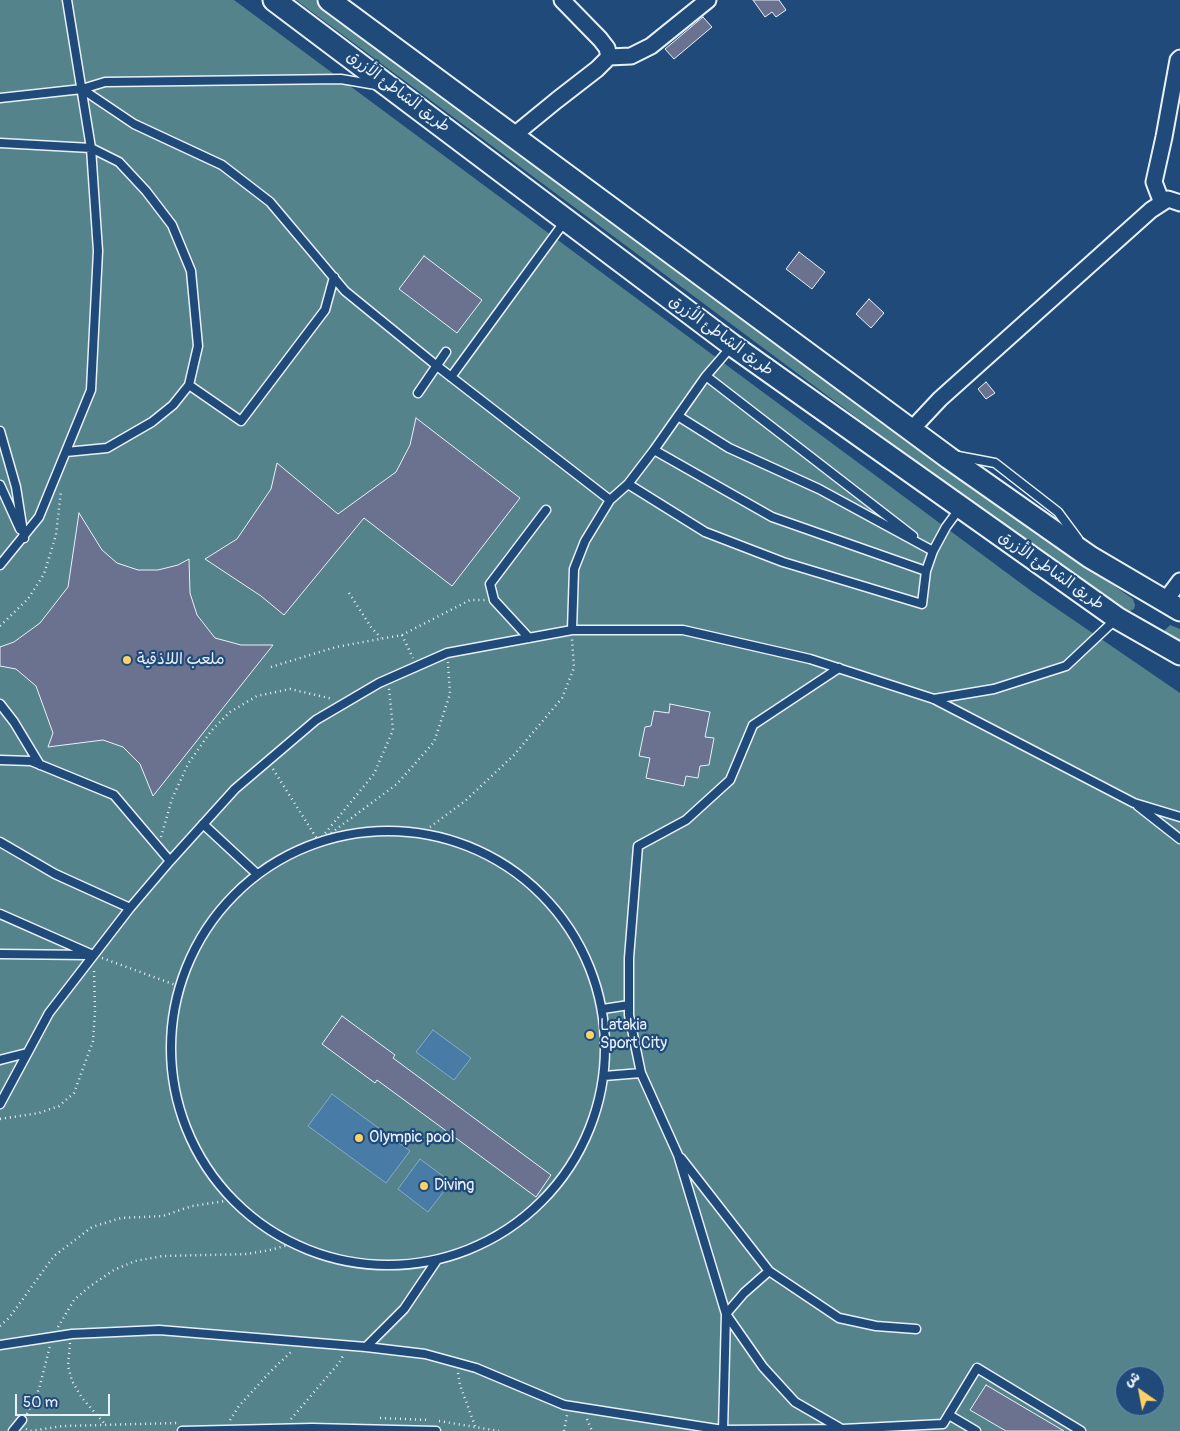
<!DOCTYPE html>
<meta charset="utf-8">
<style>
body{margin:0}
#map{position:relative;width:1180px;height:1431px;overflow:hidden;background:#1f4a7a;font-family:Pangolin,"Playpen Sans Arabic",sans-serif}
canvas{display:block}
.north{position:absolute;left:1115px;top:1366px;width:50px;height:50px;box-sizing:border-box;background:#1f4a7a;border:1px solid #6f8dac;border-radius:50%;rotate:327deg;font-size:14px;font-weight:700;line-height:20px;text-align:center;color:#e8f1f8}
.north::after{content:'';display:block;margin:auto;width:18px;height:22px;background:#ffd166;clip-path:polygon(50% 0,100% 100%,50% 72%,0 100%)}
.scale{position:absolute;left:15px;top:1394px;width:95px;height:22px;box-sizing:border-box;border:2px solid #e8f1f8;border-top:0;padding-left:6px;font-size:15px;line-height:18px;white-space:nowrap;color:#e8f1f8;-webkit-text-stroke:4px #1f4a7a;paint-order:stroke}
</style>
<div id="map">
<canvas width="1180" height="1431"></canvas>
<div class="north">ش</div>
<div class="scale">50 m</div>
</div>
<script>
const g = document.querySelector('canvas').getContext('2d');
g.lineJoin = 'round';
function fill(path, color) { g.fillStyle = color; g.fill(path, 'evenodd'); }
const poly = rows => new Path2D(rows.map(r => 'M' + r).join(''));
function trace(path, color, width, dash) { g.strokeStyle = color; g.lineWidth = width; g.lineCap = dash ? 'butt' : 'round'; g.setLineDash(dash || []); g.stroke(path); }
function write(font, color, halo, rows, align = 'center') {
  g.font = font + ' Pangolin,"Playpen Sans Arabic",sans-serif'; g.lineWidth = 4.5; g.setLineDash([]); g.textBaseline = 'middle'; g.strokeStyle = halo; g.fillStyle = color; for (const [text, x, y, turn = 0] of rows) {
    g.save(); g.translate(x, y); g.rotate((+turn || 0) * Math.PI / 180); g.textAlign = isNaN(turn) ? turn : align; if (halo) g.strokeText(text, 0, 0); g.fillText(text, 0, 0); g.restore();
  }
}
fill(poly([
 [0,0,234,0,1034,593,1180,693,1180,1431,0,1431],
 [1125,1376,1155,1376,1155,1406,1125,1406],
 [296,0,316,0,325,7,1038,533,1133,599,1135,605,1134,609,1130,611,1120,609,1032,546,860,420],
 [1170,625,1180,629,1180,645,1165,635,1165,630]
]), '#55838c');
const water = poly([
 [433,1030,471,1058,454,1080,416,1052,433,1030],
 [332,1094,410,1151,386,1183,308,1126,332,1094],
 [420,1159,451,1182,428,1212,398,1189,420,1159]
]);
fill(water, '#487ba5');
trace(water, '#88aac6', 1);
const building = poly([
 [753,0,779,0,786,10,776,17,772,12,765,17,753,0],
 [703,17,712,27,674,59,665,49,703,17],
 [799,252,825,272,812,289,786,269,799,252],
 [424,256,482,300,457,333,399,289,424,256],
 [869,299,884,313,871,328,856,314,869,299],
 [986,382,995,393,986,399,978,389,986,382],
 [416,418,520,498,452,586,364,518,284,615,261,596,205,559,237,539,271,489,277,463,338,514,396,472,410,445,416,418],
 [79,513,102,550,117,563,138,570,158,570,178,565,189,559,190,593,197,615,215,638,241,645,273,645,153,796,140,764,123,747,103,740,48,747,53,733,36,686,16,669,0,666,0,647,14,642,40,623,68,587,79,513],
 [670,704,710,712,705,737,714,738,709,765,700,766,698,778,686,776,684,786,646,778,650,758,639,756,645,727,651,726,654,711,669,713,670,704],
 [342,1016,395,1055,393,1058,551,1175,536,1197,377,1080,375,1083,322,1044,342,1016],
 [986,1385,1064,1431,1006,1431,970,1410,986,1385]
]);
fill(building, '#6b7290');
trace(building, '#e8f1f8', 1);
const lane = poly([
 [82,89,134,124,222,165,270,202,345,291,437,366,610,500,628,484,654,450],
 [0,98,82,89,105,82,341,79,376,85],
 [0,143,91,148,119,162,146,191,172,225,191,271,198,346,189,385,173,405,152,422,107,448,66,452],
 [731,347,706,376,654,450,772,517,926,571,933,551,946,527,960,508],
 [706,376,913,536],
 [451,377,565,221],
 [189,385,241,421,325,310,334,277],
 [418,393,446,352],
 [678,416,729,448,819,489,933,551],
 [0,431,16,487,24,538],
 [958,456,995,463,1058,512,1078,539],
 [628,484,705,532,783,562,922,604,926,571],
 [0,485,20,529],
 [0,565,39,517,91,390,98,251,91,148,67,0],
 [572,630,574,569,585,541,610,500],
 [529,638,494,600,490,584,546,510],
 [934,699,994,689,1066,666,1116,619],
 [0,704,14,722,40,765],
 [0,760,31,761,114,795,170,861],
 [1138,806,1180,839],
 [203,824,257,874],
 '171 1048a217 217 0 1 1 434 0a217 217 0 1 1-434 0Z',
 [0,842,55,874,130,908],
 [0,914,93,955],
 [0,954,88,955],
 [603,1009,629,1005],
 [0,1060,27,1053],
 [604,1076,641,1073],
 [0,1104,49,1013,130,908,170,861,235,789,316,720,379,683,447,653,572,630,683,630,810,659,934,699,1134,803,1180,817],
 [681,1158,769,1271,839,1318,876,1326,916,1329],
 [769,1271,744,1293,726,1314,763,1367,795,1402,840,1428],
 [0,1345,72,1334,159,1330,366,1347,425,1354,476,1368,564,1405,723,1430,842,1429,943,1424,977,1368,1081,1431],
 [366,1347,404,1309,437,1260],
 [949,1415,976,1431],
 [13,1431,22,1420],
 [182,1431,312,1428,436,1431],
 [723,1431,726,1314,678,1155,641,1073,629,1015,629,958,638,846,686,820,730,780,753,725,839,668]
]);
const street = poly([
 [609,57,631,56,651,46,708,0],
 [513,136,557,100,597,69,609,57,607,48,600,39,562,0],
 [1162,203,1154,182,1164,137,1178,60,1180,58],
 [911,430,940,399,1151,210,1168,199,1180,203],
 [1165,601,1180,581]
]);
const secondary = poly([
 [274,0,732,345,1117,618,1180,654],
 [329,0,949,458,1090,557,1180,610]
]);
trace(lane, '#e8f1f8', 11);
trace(street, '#e8f1f8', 19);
trace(secondary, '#e8f1f8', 25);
trace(poly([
 [349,593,371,627,381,638],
 [0,626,28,599,44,574,56,535,61,491],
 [402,635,413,658],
 [271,667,336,647,402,635,470,600,485,600],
 [273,769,319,842],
 [422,833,465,801,514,755,562,698,574,668,572,639],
 [161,837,172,799,188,764,211,731,230,712,257,696,290,689,333,699],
 [322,837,374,774,393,730,389,688],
 [319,842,397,784,434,742,450,694,448,662],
 [102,958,181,987],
 [0,1119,39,1113,59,1106,74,1093,93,1041,95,1011,94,971],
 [0,1326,9,1318,54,1256,92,1227,121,1218,163,1216,192,1206,232,1200],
 [58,1327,74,1300,89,1287,114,1270,135,1261,163,1256,247,1254,270,1250,292,1244],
 [70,1343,68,1366,72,1381,82,1398,105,1424],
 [458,1373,460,1385,475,1426],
 [27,1414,39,1389,50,1346],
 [380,1418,429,1420],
 [291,1419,339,1363,344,1354],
 [587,1419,592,1431],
 [230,1420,239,1406,271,1371,293,1350],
 [439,1421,499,1431],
 [26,1429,30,1431,63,1426,177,1423],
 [564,1431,567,1415]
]), '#e8f1f8', 2.5, [1, 4]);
trace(lane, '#1f4a7a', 8);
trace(street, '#1f4a7a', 15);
trace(secondary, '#1f4a7a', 21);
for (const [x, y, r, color] of [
 [127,660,5,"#ffd166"],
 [590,1035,5,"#ffd166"],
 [359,1138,5,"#ffd166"],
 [424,1186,5,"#ffd166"]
]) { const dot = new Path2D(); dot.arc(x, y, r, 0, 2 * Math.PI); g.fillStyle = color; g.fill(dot); trace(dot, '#1f4a7a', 2); }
write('16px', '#e8f1f8', '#1f4a7a', [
 ["طريق الشاطئ الأزرق",398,92,37],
 ["طريق الشاطئ الأزرق",721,336,36],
 ["طريق الشاطئ الأزرق",1051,571,35]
]);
write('16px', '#e8f1f8', '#1f4a7a', [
 ["ملعب اللاذقية",137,660],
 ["Latakia",600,1026],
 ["Sport City",600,1044],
 ["Olympic pool",369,1138],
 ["Diving",434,1186]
], 'left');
</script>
